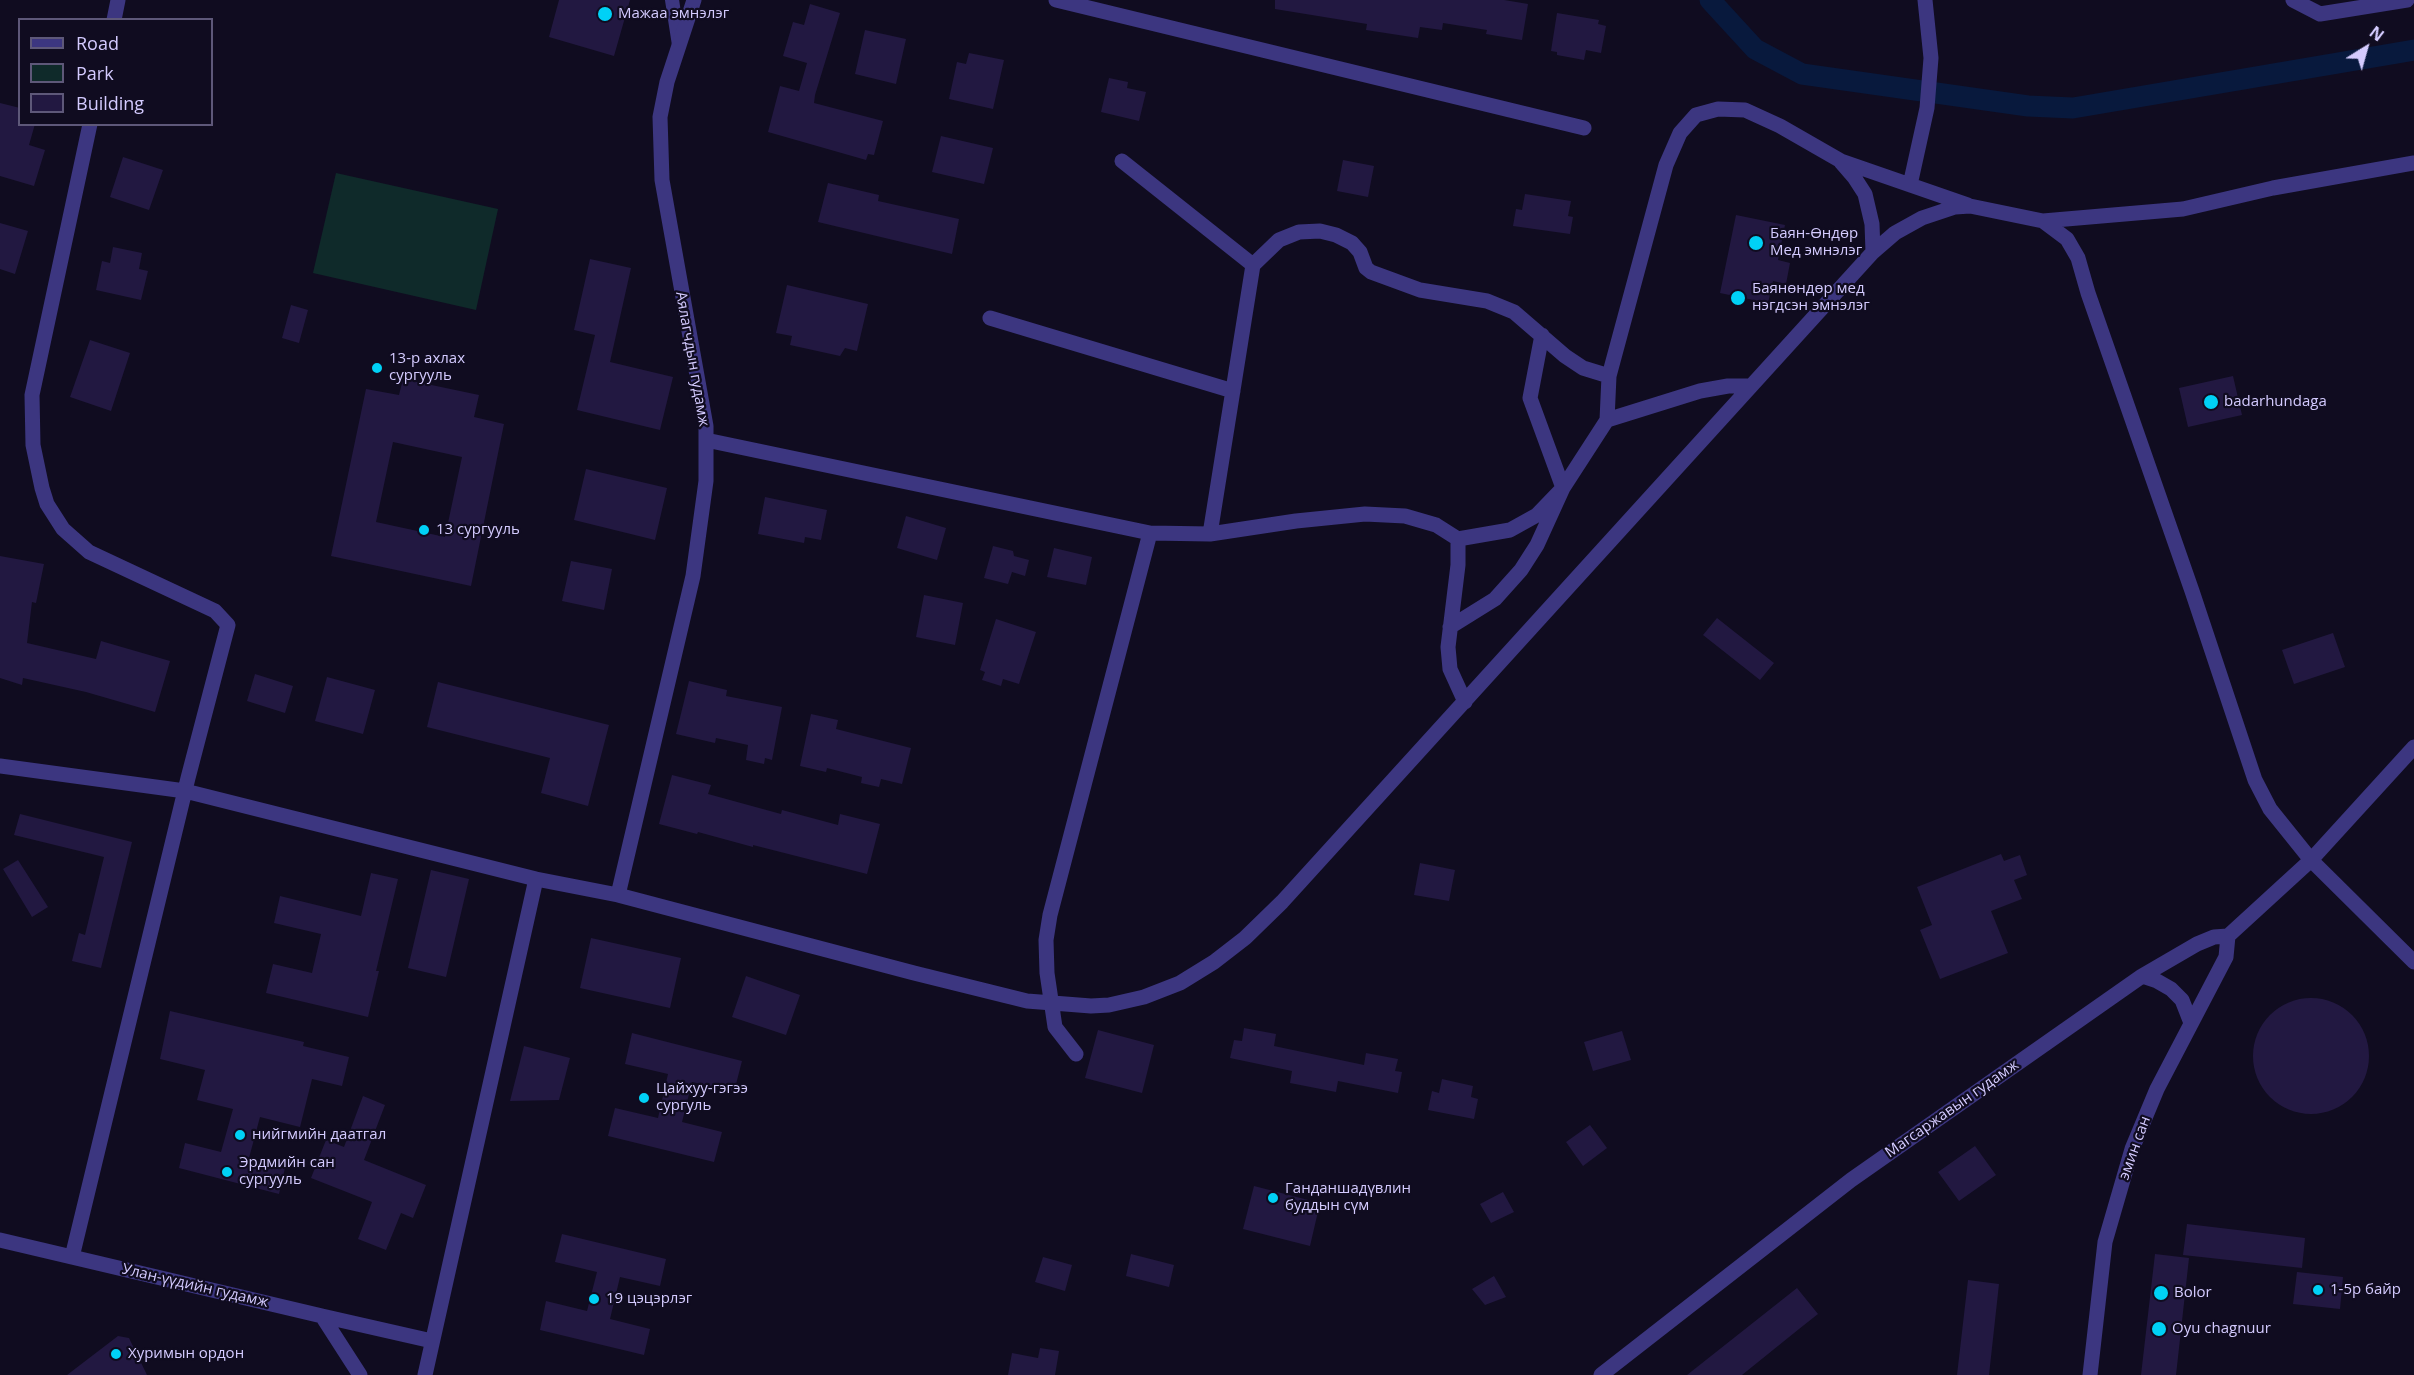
<!DOCTYPE html>
<meta charset="utf-8">
<style>
body{margin:0}
#map{position:relative;width:2414px;height:1375px;overflow:hidden;background:#100c20;font-family:"Open Sans",sans-serif}
canvas{display:block}
.legend{position:absolute;left:18px;top:18px;width:195px;height:108px;box-sizing:border-box;background:#100c20;border:2px solid #5e5879;margin:0;padding:8px 10px;list-style:none;font-size:18px;color:#d4cbff}
.legend li{display:flex;align-items:center;gap:12px;height:30px}
.legend b{width:30px;border:2px solid #5e5879}
.north{position:absolute;left:2336px;top:18px;width:60px;height:60px;-webkit-text-stroke:4px #100c20;paint-order:stroke;rotate:37deg;font-size:16px;font-weight:700;line-height:24px;text-align:center;color:#d4cbff}
.north::after{content:'';display:block;margin:auto;width:21px;height:27px;background:#d4cbff;clip-path:polygon(50% 0,100% 100%,50% 72%,0 100%)}
</style>
<div id="map">
<canvas width="2414" height="1375"></canvas>
<ul class="legend">
<li><b style="height:8px;background:#3c3680"></b>Road</li>
<li><b style="height:16px;background:#0f2a2a"></b>Park</li>
<li><b style="height:16px;background:#221841"></b>Building</li>
</ul>
<div class="north">N</div>
</div>
<script>
const g = document.querySelector('canvas').getContext('2d');
g.lineJoin = 'round';
function fill(path, color) { g.fillStyle = color; g.fill(path, 'evenodd'); }
const poly = rows => new Path2D(rows.map(r => 'M' + r).join(''));
function trace(path, color, width, dash) { g.strokeStyle = color; g.lineWidth = width; g.lineCap = dash ? 'butt' : 'round'; g.setLineDash(dash || []); g.stroke(path); }
function write(font, color, halo, rows, align = 'center') {
  g.font = font + ' "Open Sans",sans-serif'; g.lineWidth = 4.5; g.setLineDash([]); g.textBaseline = 'middle'; g.strokeStyle = halo; g.fillStyle = color; for (const [text, x, y, turn = 0] of rows) {
    g.save(); g.translate(x, y); g.rotate((+turn || 0) * Math.PI / 180); g.textAlign = isNaN(turn) ? turn : align; if (halo) g.strokeText(text, 0, 0); g.fillText(text, 0, 0); g.restore();
  }
}
fill(poly([
 [336,173,498,209,476,310,313,273]
]), '#0f2a2a');
trace(poly([
 [1710,0,1755,49,1802,74,2028,106,2073,108,2414,50]
]), '#08193d', 21);
fill(poly([
 [559,0,630,0,614,56,549,37],
 [1275,0,1504,0,1528,4,1522,40,1486,34,1487,30,1443,23,1442,30,1420,27,1418,38,1366,30,1367,24,1275,9],
 [810,4,840,13,815,95,814,103,883,121,874,155,868,154,866,160,768,132,780,86,799,91,807,63,783,56,793,22,804,25],
 [1557,13,1599,20,1598,24,1606,26,1601,53,1586,50,1584,60,1557,55,1557,52,1551,51],
 [865,30,906,39,896,84,855,74],
 [969,53,1004,60,993,109,949,99,957,62,966,64],
 [1109,78,1128,82,1127,88,1146,92,1139,121,1101,112],
 [0,103,20,108,20,124,35,124,29,145,45,150,34,186,0,176],
 [941,136,993,148,984,184,932,172],
 [123,157,163,170,149,210,110,197],
 [1343,160,1374,166,1368,197,1337,191],
 [828,183,879,195,878,201,959,219,952,254,818,222],
 [1525,194,1571,201,1568,216,1573,217,1570,234,1513,226,1516,209,1522,210],
 [1736,215,1785,225,1778,260,1790,263,1786,284,1773,281,1768,303,1720,293],
 [0,223,28,231,15,274,0,269],
 [113,247,142,253,139,269,148,271,141,300,96,290,102,261,110,263],
 [590,259,631,268,610,362,673,377,660,430,577,410,595,335,574,330],
 [787,285,868,304,857,351,845,348,840,356,790,345,792,336,776,333],
 [291,305,308,310,299,343,282,338],
 [90,340,130,353,111,411,70,397],
 [2233,376,2242,415,2188,427,2179,388],
 [403,379,479,395,474,417,504,424,471,586,331,556,366,389,399,395],
 [393,442,462,457,445,537,376,522],
 [586,469,667,488,655,540,574,520],
 [765,497,827,510,821,540,805,537,804,543,758,534],
 [906,516,946,528,937,560,897,548],
 [993,546,1013,551,1014,556,1029,560,1025,576,1012,572,1008,584,984,578],
 [1054,548,1092,557,1086,585,1047,577],
 [0,556,44,564,36,603,32,602,27,643,96,659,101,641,170,661,155,712,86,692,23,678,22,685,0,678],
 [571,561,612,569,604,610,562,601],
 [924,595,963,603,955,645,916,637],
 [1717,618,1774,663,1760,680,1703,635],
 [996,619,1036,632,1019,684,1003,679,1001,686,982,680,985,672,980,670],
 [2333,633,2345,667,2294,684,2282,650],
 [255,674,293,686,285,713,247,701],
 [327,677,375,690,363,734,315,721],
 [689,681,727,690,726,696,782,707,772,760,765,758,764,764,746,760,748,745,716,738,715,743,676,734],
 [438,682,609,725,588,806,541,793,550,758,427,727],
 [811,714,838,720,836,729,911,748,902,784,881,779,879,787,861,783,862,777,827,768,826,772,800,766],
 [672,775,711,785,708,794,781,814,782,810,838,825,840,814,880,824,867,874,753,845,753,847,698,832,697,834,659,824],
 [20,814,132,842,101,968,72,961,79,933,85,935,104,857,14,835],
 [2001,854,2004,861,2020,855,2027,875,2014,880,2022,899,1991,911,2008,953,1940,979,1920,930,1932,925,1917,887],
 [18,860,48,907,32,917,3,869],
 [1420,863,1455,870,1449,901,1414,895],
 [431,870,469,879,446,977,408,968],
 [371,873,398,879,376,971,379,971,368,1017,266,993,273,964,312,973,321,934,274,923,280,896,361,916],
 [591,938,681,958,670,1008,580,988],
 [746,976,800,995,786,1035,732,1017],
 '2253 1056a58 58 0 1 1 116 0a58 58 0 1 1-116 0Z',
 [170,1011,304,1042,303,1046,349,1057,342,1086,312,1079,300,1127,260,1117,249,1158,285,1168,279,1194,179,1168,185,1143,221,1152,233,1109,197,1100,205,1070,160,1059],
 [1244,1028,1276,1034,1274,1046,1364,1065,1366,1053,1398,1059,1395,1071,1402,1072,1398,1093,1338,1081,1336,1092,1290,1083,1292,1071,1230,1058,1234,1040,1242,1041],
 [1098,1030,1154,1045,1142,1093,1085,1078],
 [1622,1031,1631,1060,1593,1071,1584,1042],
 [632,1033,742,1061,734,1092,692,1082,682,1122,722,1132,714,1162,608,1136,615,1108,658,1118,668,1074,625,1064],
 [524,1046,570,1058,559,1100,510,1101],
 [1442,1079,1473,1086,1471,1097,1478,1099,1474,1119,1428,1110,1432,1091,1439,1093],
 [363,1096,385,1105,364,1160,426,1185,413,1218,401,1213,386,1250,358,1239,372,1202,311,1178,326,1140,344,1147],
 [1590,1125,1607,1148,1583,1166,1566,1142],
 [1975,1146,1996,1175,1959,1201,1938,1172],
 [1254,1186,1320,1203,1310,1246,1243,1229],
 [1503,1192,1514,1212,1491,1223,1480,1204],
 [2187,1224,2305,1238,2302,1268,2183,1255],
 [562,1234,666,1259,660,1286,620,1277,610,1319,650,1329,644,1355,540,1330,546,1301,587,1311,597,1272,555,1262],
 [1131,1254,1174,1265,1169,1287,1126,1276],
 [2155,1254,2189,1258,2176,1375,2141,1375],
 [1043,1257,1072,1265,1065,1291,1035,1282],
 [2297,1272,2343,1277,2340,1309,2293,1304],
 [1494,1276,1506,1297,1485,1305,1472,1289],
 [1968,1280,1999,1284,1989,1375,1957,1375],
 [1797,1288,1818,1314,1799,1329,1742,1375,1687,1375],
 [118,1336,129,1338,147,1375,67,1375],
 [1040,1348,1059,1351,1055,1375,1008,1375,1012,1353,1038,1358]
]), '#221841');
trace(poly([
 [672,0,679,45]
]), '#3c3680', 14);
trace(poly([
 [1056,0,1584,128],
 [2293,0,2320,14,2407,0],
 [114,20,118,0],
 [1122,161,1253,265,1210,534,1296,521,1365,514,1405,516,1436,525,1458,539,1458,565,1448,647,1450,669,1465,702],
 [1841,162,1854,177,1865,194,1872,224,1873,252],
 [1910,185,1927,108,1931,58,1925,0],
 [2043,221,2183,209,2273,188,2414,163],
 [1253,265,1279,240,1299,232,1320,231,1336,235,1352,243,1360,252,1366,268,1371,272,1420,290,1487,301,1514,312,1565,356,1583,368,1609,376],
 [990,318,1233,391],
 [1607,420,1700,391,1728,386,1751,386],
 [706,440,1150,533,1050,915,1046,940,1047,973,1055,1027,1076,1054],
 [1150,533,1210,534],
 [1458,539,1510,530,1537,515,1563,488,1607,420,1609,376,1666,165,1680,133,1696,115,1718,109,1745,110,1780,126,1841,161,1968,205],
 [1450,627,1495,599,1521,570,1537,545,1563,488,1530,398,1542,335],
 [0,766,185,791,536,879,618,895,914,973,1027,1001,1091,1006,1109,1005,1144,997,1180,983,1214,962,1245,938,1282,902,1873,252,1895,233,1922,218,1955,207,1970,206,2043,221,2067,239,2078,258,2088,293,2192,591,2255,780,2270,809,2311,860,2414,962],
 [618,895,693,576,706,481,706,426,662,180,660,117,667,82,694,0],
 [2142,976,2157,981,2171,989,2182,1000,2191,1023],
 [0,1240,322,1316,360,1375],
 [72,1257,188,778,228,625,215,611,89,552,63,529,47,504,42,488,33,445,32,395,90,124],
 [322,1316,432,1341],
 [425,1375,536,879],
 [1601,1375,1851,1180,2142,976,2197,944,2214,937,2228,936,2311,860,2414,747],
 [2090,1375,2105,1242,2132,1149,2157,1089,2226,957,2228,936]
]), '#3c3680', 15);
for (const [x, y, r, color] of [
 [605,14,8,"#00d1f6"],
 [1756,243,8,"#00d1f6"],
 [1738,298,8,"#00d1f6"],
 [377,368,6,"#00d1f6"],
 [2211,402,8,"#00d1f6"],
 [424,530,6,"#00d1f6"],
 [644,1098,6,"#00d1f6"],
 [240,1135,6,"#00d1f6"],
 [227,1172,6,"#00d1f6"],
 [1273,1198,6,"#00d1f6"],
 [2318,1290,6,"#00d1f6"],
 [2161,1293,8,"#00d1f6"],
 [594,1299,6,"#00d1f6"],
 [2159,1329,8,"#00d1f6"],
 [116,1354,6,"#00d1f6"]
]) { const dot = new Path2D(); dot.arc(x, y, r, 0, 2 * Math.PI); g.fillStyle = color; g.fill(dot); trace(dot, '#100c20', 2); }
write('15px', '#d4cbff', '#100c20', [
 ["Maжаа эмнэлэг",618,14],
 ["Баян-Өндөр",1770,234],
 ["Мед эмнэлэг",1770,251],
 ["Баянөндөр мед",1752,289],
 ["нэгдсэн эмнэлэг",1752,306],
 ["13-р ахлах",389,359],
 ["сургууль",389,376],
 ["badarhundaga",2224,402],
 ["13 сургууль",436,530],
 ["Цайхуу-гэгээ",656,1089],
 ["сургуль",656,1106],
 ["нийгмийн даатгал",252,1135],
 ["Эрдмийн сан",239,1163],
 ["сургууль",239,1180],
 ["Ганданшадүвлин",1285,1189],
 ["буддын сүм",1285,1206],
 ["1-5р байр",2330,1290],
 ["Bolor",2174,1293],
 ["19 цэцэрлэг",606,1299],
 ["Oyu chagnuur",2172,1329],
 ["Хуримын ордон",128,1354]
], 'left');
write('15px', '#d4cbff', '#100c20', [
 ["Аялагчдын гудамж",692,359,80],
 ["Магсаржавын гудамж",1952,1109,-35],
 ["эмин сан",2135,1148,-70],
 ["Улан-үүдийн гудамж",195,1286,13]
]);
</script>
